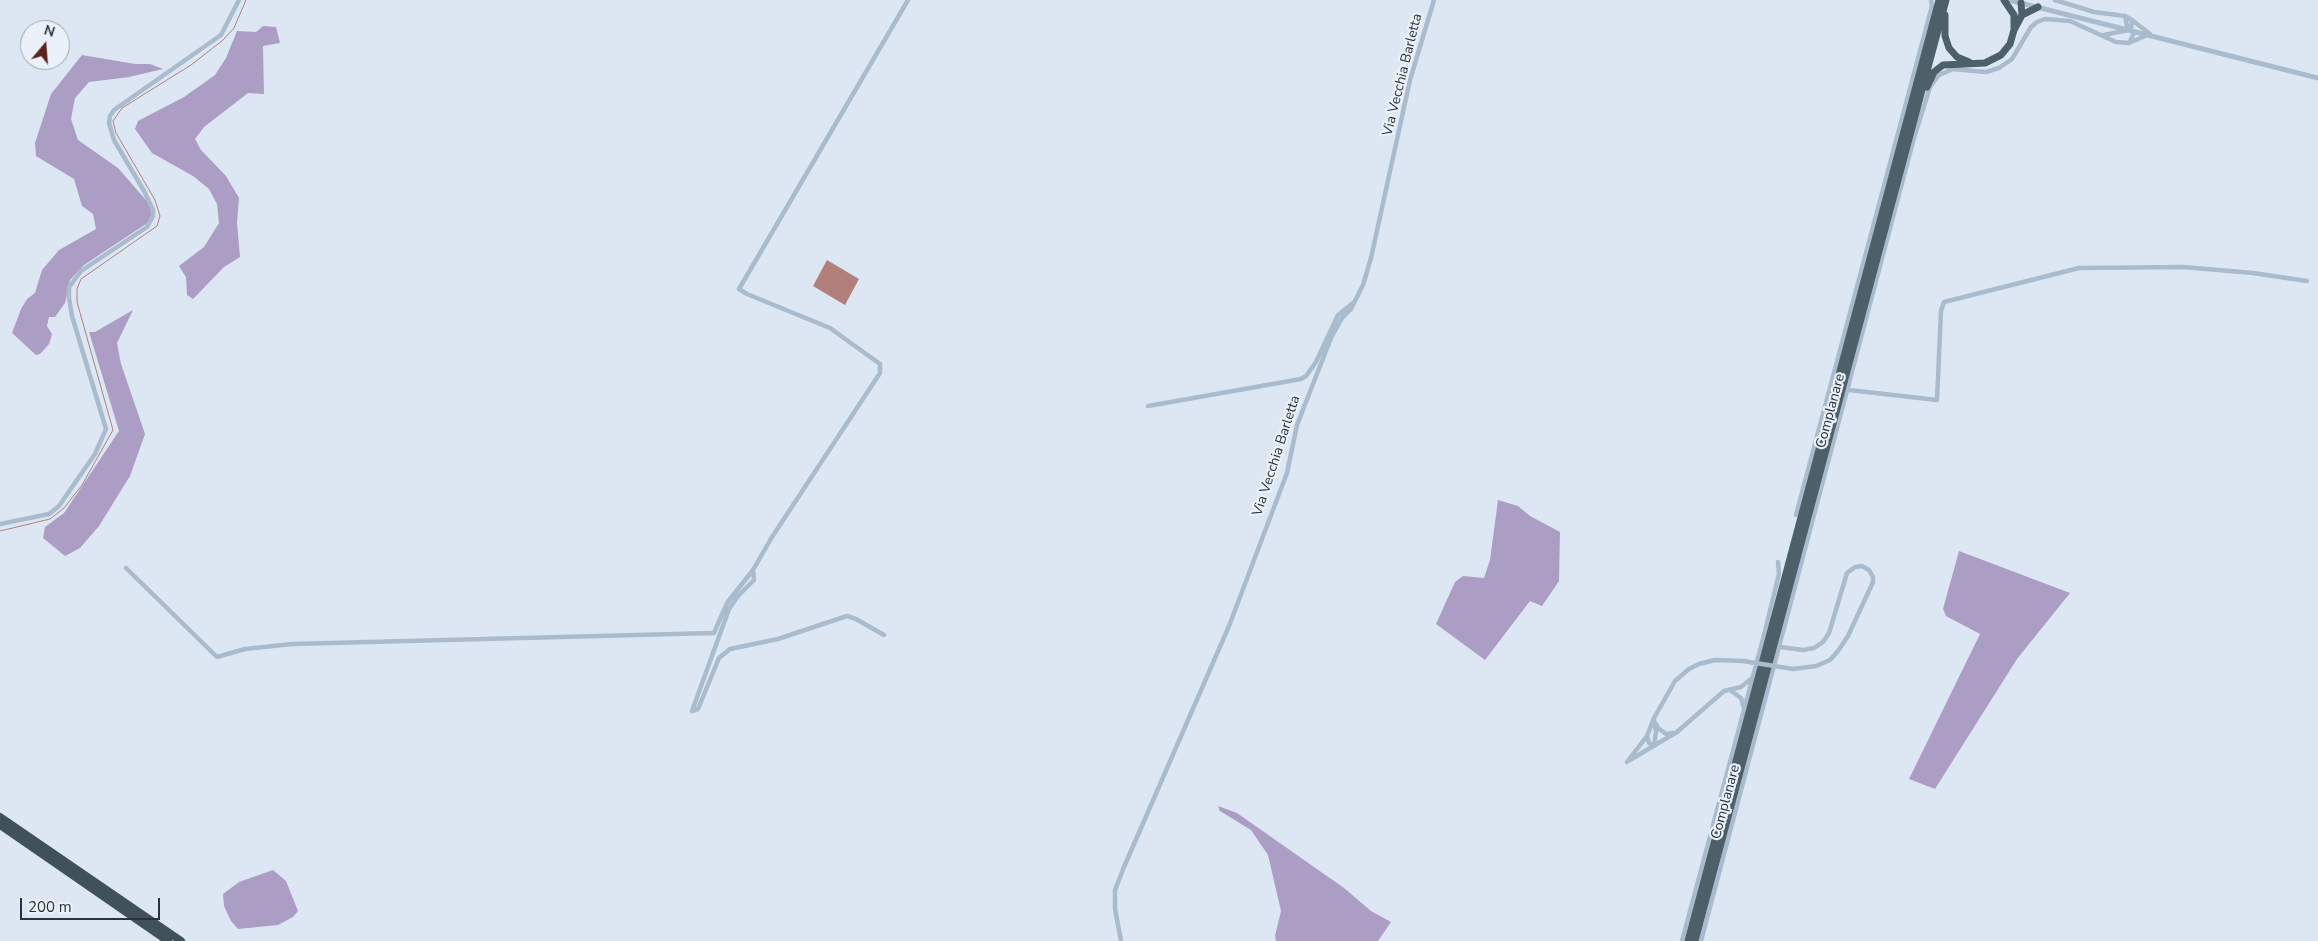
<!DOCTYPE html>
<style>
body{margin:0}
#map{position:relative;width:2318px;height:941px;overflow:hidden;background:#dde7f3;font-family:"Nunito Sans",sans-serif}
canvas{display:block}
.north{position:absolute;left:20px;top:20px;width:50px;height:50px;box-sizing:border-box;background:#eaf1fa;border:1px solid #9da5ad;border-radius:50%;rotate:18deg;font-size:14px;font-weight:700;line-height:20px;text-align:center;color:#293339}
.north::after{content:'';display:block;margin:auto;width:18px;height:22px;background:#5c231d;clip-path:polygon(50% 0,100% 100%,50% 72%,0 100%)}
.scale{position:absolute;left:20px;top:898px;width:140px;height:22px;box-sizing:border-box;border:2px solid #293339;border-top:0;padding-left:6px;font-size:15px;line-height:18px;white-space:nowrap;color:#293339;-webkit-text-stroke:4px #eaf1fa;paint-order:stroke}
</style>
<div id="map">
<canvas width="2318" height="941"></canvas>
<div class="north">N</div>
<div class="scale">200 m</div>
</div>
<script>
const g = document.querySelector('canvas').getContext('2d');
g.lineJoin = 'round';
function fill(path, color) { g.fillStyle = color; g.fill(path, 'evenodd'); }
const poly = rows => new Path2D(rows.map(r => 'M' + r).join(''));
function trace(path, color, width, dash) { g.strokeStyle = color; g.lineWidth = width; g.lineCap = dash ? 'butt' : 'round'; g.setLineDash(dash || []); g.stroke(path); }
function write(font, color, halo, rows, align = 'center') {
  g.font = font + ' "Nunito Sans",sans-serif'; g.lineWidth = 4.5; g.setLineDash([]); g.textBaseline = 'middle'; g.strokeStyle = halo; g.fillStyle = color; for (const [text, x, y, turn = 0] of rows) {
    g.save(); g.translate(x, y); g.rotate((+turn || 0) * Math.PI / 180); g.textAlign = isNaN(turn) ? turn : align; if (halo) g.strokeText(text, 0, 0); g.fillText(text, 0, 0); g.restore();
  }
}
fill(poly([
 [263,26,276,27,280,43,263,46,264,94,248,93,204,127,195,139,201,150,226,176,239,198,237,223,240,257,224,267,193,299,187,295,186,277,179,266,204,247,219,223,217,204,209,189,193,176,152,153,135,129,138,121,184,97,215,75,226,58,237,31,256,32],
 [82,55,135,64,150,64,163,69,129,77,89,82,75,98,71,119,78,140,118,168,152,207,152,220,84,265,70,280,65,303,55,317,49,317,47,326,52,334,49,344,40,354,36,355,12,333,21,309,27,299,35,293,42,270,59,250,96,229,93,214,82,206,74,179,36,156,35,143,51,94],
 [133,310,117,343,121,364,145,434,130,476,99,526,80,548,65,556,43,538,45,527,64,513,119,431,89,332,95,332],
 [1498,500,1518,506,1530,516,1560,532,1559,581,1542,606,1530,601,1485,660,1436,624,1455,582,1463,576,1484,578,1490,560],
 [1959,551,2070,593,2017,659,1935,789,1909,779,1980,634,1946,616,1943,609],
 [1218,806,1237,813,1344,888,1371,911,1391,922,1378,941,1276,941,1275,936,1281,911,1268,855,1251,830,1220,811],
 [273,870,286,881,298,911,293,917,278,925,238,929,231,921,224,906,223,894,239,882]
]), '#ab9dc3');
fill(poly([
 [827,260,859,279,845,305,813,286]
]), '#b1807b');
trace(poly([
 [0,531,50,519,64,508,82,485,113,430,77,302,77,289,81,279,157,226,160,216,155,200,116,133,113,121,122,108,191,65,223,40,234,28,246,0]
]), '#b1807b', 1);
trace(poly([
 [2055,0,2094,12,2125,16,2132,20,2131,29],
 [2104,35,2128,30],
 [2131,42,2150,34,2132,20],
 [1849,390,1937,400,1941,311,1944,302,2079,268,2183,267,2253,273,2307,281],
 [1148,406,1301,379,1306,376,1316,362,1338,315,1353,303],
 [1796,515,1932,6,1931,0],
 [0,524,49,514,59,506,95,454,106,429,72,316,69,298,69,287,81,271,147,227,153,216,153,210,144,191,114,140,109,123,110,116,114,110,221,35,239,0],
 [126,568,217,657,245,649,292,644,714,633,727,603,753,570,772,537,880,373,880,364,830,328,747,294,739,289,908,0],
 [1780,647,1803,650,1814,648,1823,642,1829,633,1847,573,1855,567,1862,566,1869,570,1873,577,1873,582,1848,636,1838,651,1830,660,1816,666,1793,669],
 [1730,690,1741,698,1744,708],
 [692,711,698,709,719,658,730,649,778,639,847,616,856,619,884,635],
 [692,711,729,609,738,596,754,580,753,570],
 [1656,724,1658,728,1666,734,1673,733],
 [1647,736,1649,743,1654,746,1656,732,1654,719],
 [1630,760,1677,732,1724,691,1741,687,1751,679],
 [1627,762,1647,736,1654,718,1675,681,1689,669,1699,664,1715,660,1743,661],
 [1121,941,1115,909,1115,890,1124,867,1229,626,1287,473,1297,425,1331,338,1342,318,1351,309,1363,285,1371,258,1410,80,1434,0],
 [1682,941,1763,639,1779,574,1778,562],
 [1701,941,1914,138,1930,87,1939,75,1953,69,1986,72,1999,68,2012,59,2031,27,2037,22,2045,19,2070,21,2116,42,2129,43,2134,33,2127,26,2125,16]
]), '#a9bbcc', 4.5);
trace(poly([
 [2009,0,2318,78]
]), '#a9bbcc', 5);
trace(poly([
 [2004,0,2014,15,2014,29],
 [1945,15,1945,36,1949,48,1957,57,1969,62],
 [2022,15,2038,7],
 [1927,87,1934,72,1943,65,1985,63,2001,55,2010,44,2014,30,2022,15,2021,3],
 [1688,941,1939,0],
 [1695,941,1946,0]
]), '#4d606a', 7);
trace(poly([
 [0,817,181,941],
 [0,825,168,941]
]), '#40515a', 8);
trace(poly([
 [1743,661,1793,669]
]), '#a9bbcc', 4.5);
write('14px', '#293339', '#eaf1fa', [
 ["Via Vecchia Barletta",1403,75,-76],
 ["Complanare",1831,411,-75],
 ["Via Vecchia Barletta",1277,456,-72],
 ["Complanare",1726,802,-75]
]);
</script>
